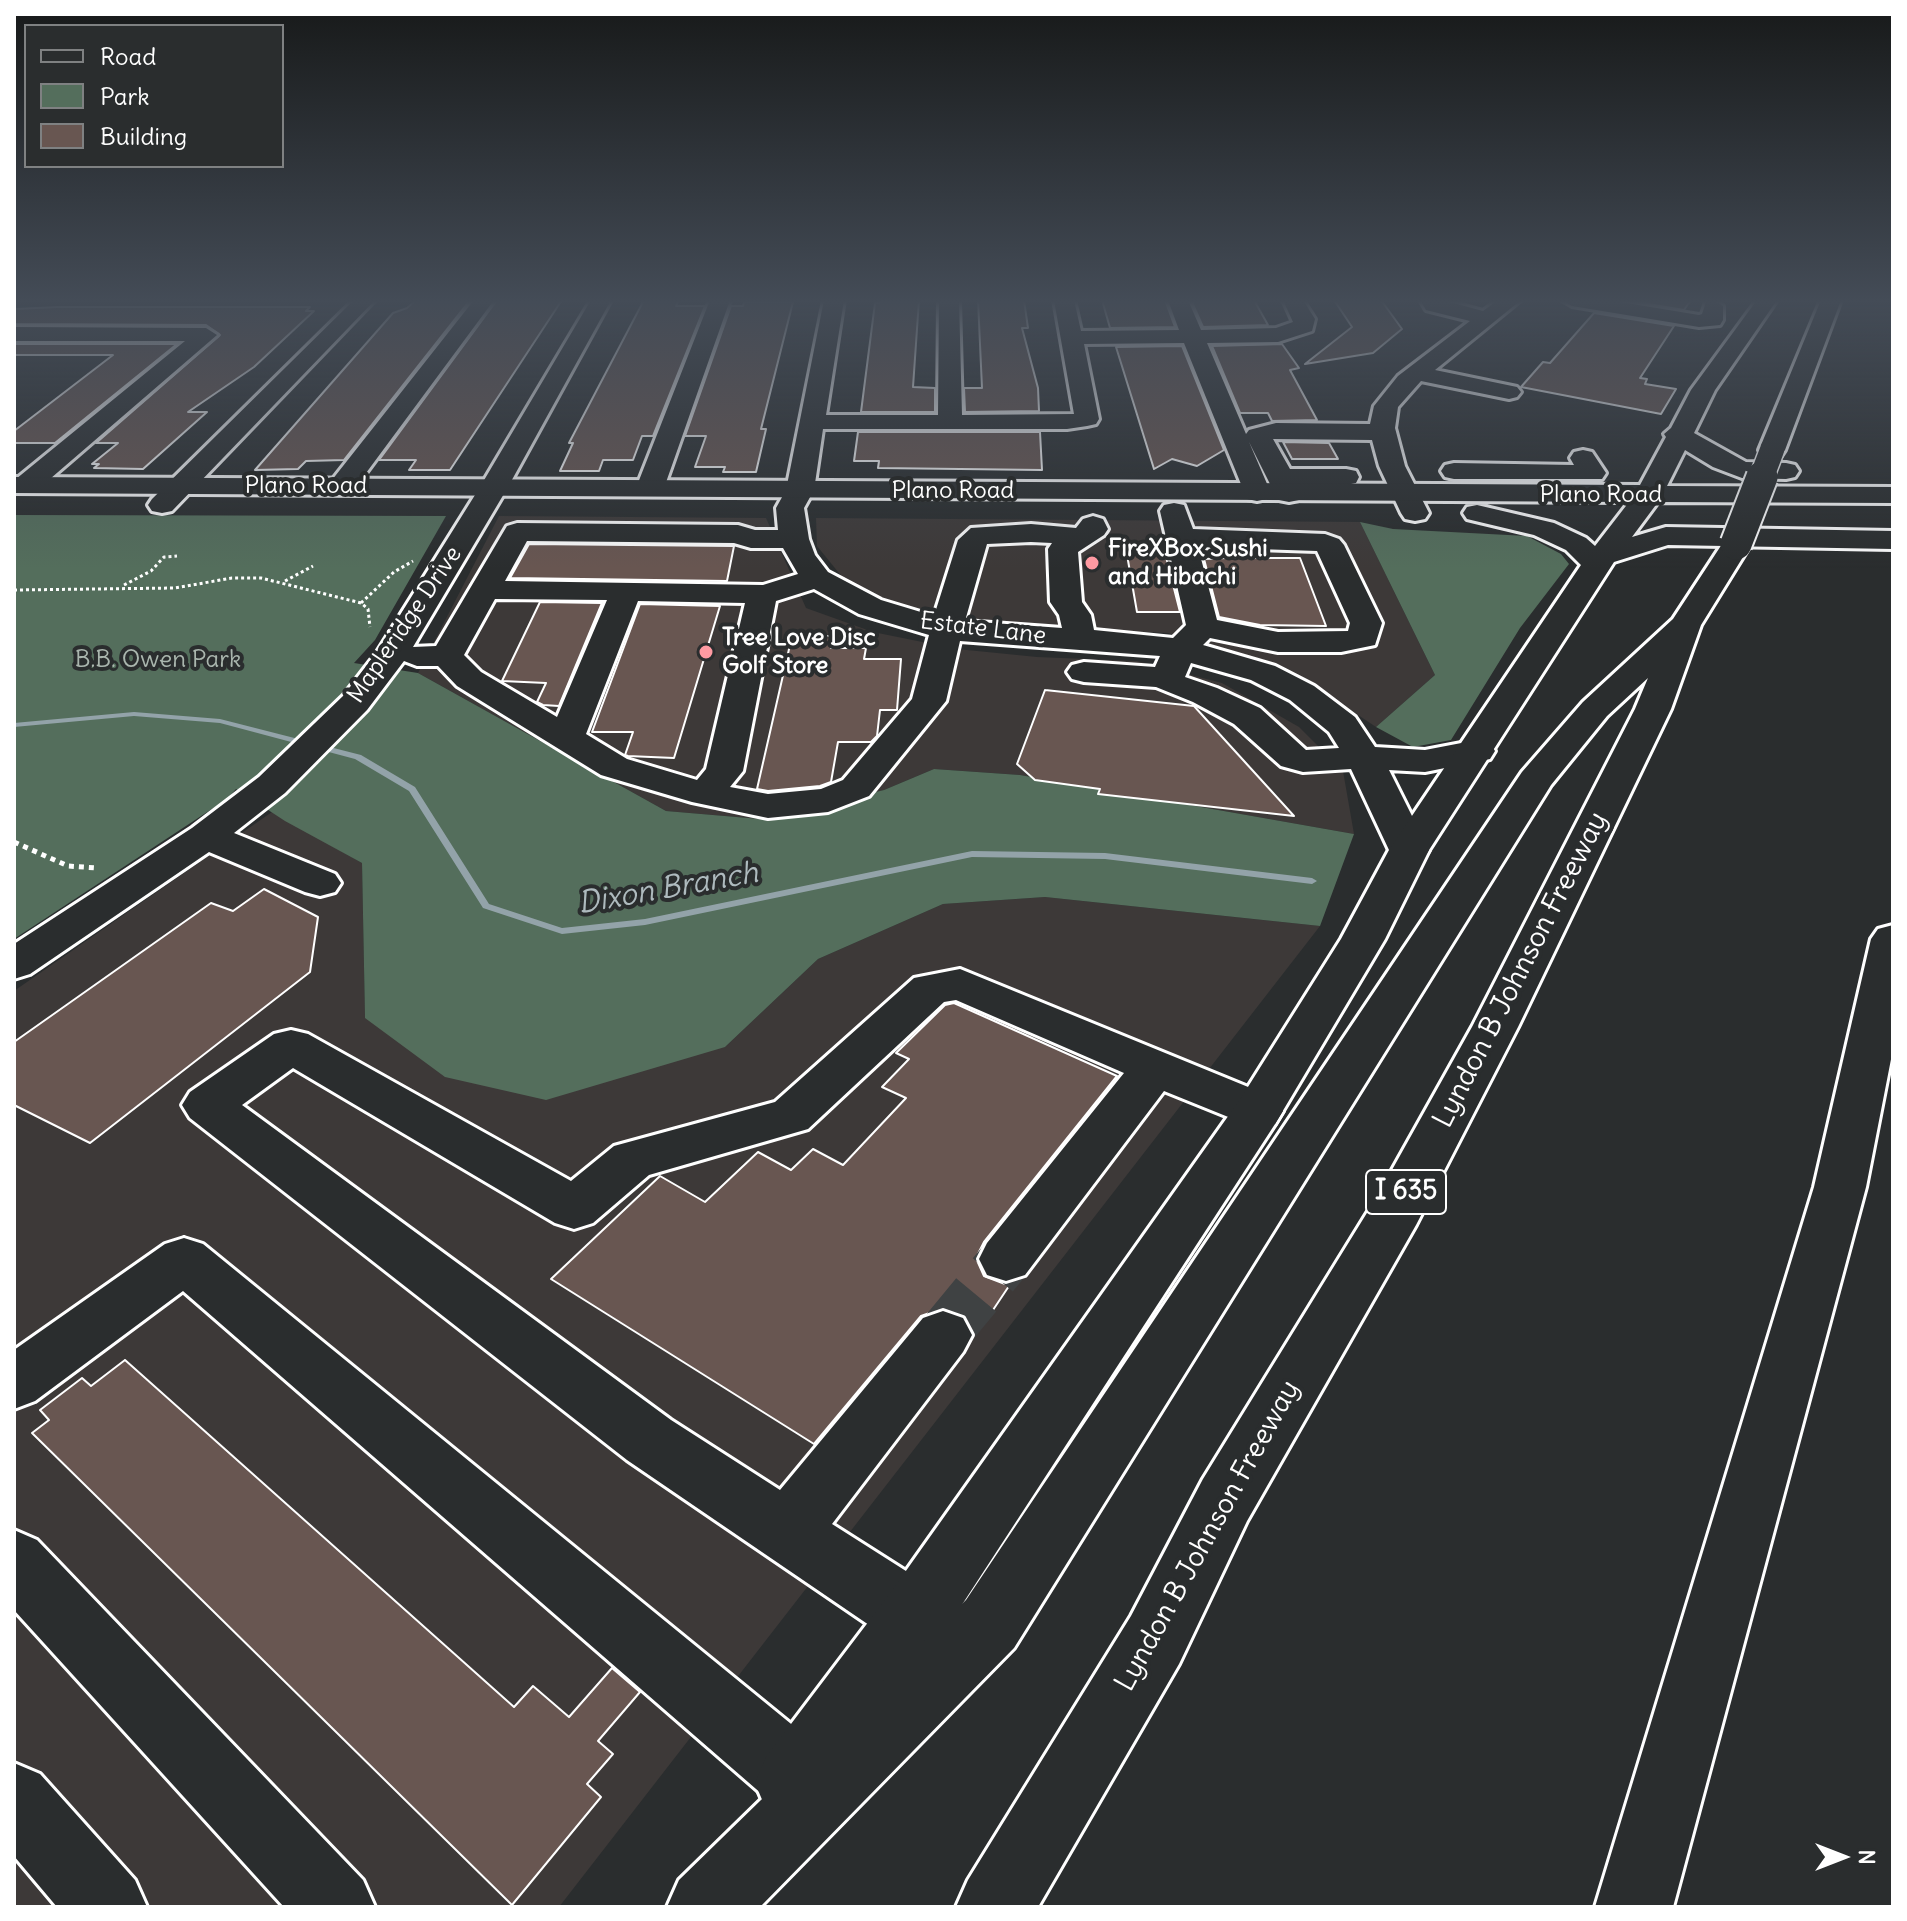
<!DOCTYPE html>
<style>
body{margin:0}
#map{position:relative;width:1907px;height:1921px;overflow:hidden;background:#2a2d2e;font-family:Delius,sans-serif}
canvas{display:block}
.frame{position:absolute;inset:0;border:16px solid #fff;pointer-events:none}
.legend{position:absolute;left:24px;top:24px;width:260px;height:144px;box-sizing:border-box;background:#2a2d2e;border:2px solid #7f8182;margin:0;padding:10px 14px;list-style:none;font-size:24px;color:#fff}
.legend li{display:flex;align-items:center;gap:16px;height:40px}
.legend b{width:40px;border:2px solid #7f8182}
.north{position:absolute;left:1803px;top:1817px;width:80px;height:80px;-webkit-text-stroke:6px #2a2d2e;paint-order:stroke;rotate:90deg;font-size:22px;font-weight:700;line-height:32px;text-align:center;color:#fff}
.north::after{content:'';display:block;margin:auto;width:28px;height:36px;background:#fff;clip-path:polygon(50% 0,100% 100%,50% 72%,0 100%)}
</style>
<div id="map">
<canvas width="1907" height="1921"></canvas>
<div class="frame"></div>
<ul class="legend">
<li><b style="height:10px;background:#2a2d2e"></b>Road</li>
<li><b style="height:22px;background:#546e5c"></b>Park</li>
<li><b style="height:22px;background:#685651"></b>Building</li>
</ul>
<div class="north">N</div>
</div>
<script>
const g = document.querySelector('canvas').getContext('2d');
g.lineJoin = 'round';
function fill(path, color) { g.fillStyle = color; g.fill(path, 'evenodd'); }
const poly = rows => new Path2D(rows.map(r => 'M' + r).join(''));
function trace(path, color, width, dash) { g.strokeStyle = color; g.lineWidth = width; g.lineCap = dash ? 'butt' : 'round'; g.setLineDash(dash || []); g.stroke(path); }
function write(font, color, halo, rows, align = 'center') {
  g.font = font + ' Delius,sans-serif'; g.lineWidth = 8; g.setLineDash([]); g.textBaseline = 'middle'; g.strokeStyle = halo; g.fillStyle = color; for (const [text, x, y, turn = 0] of rows) {
    g.save(); g.translate(x, y); g.rotate((+turn || 0) * Math.PI / 180); g.textAlign = isNaN(turn) ? turn : align; if (halo) g.strokeText(text, 0, 0); g.fillText(text, 0, 0); g.restore();
  }
}
fill(poly([
 [499,516,766,518,806,608,873,632,957,649,1037,657,1137,661,1222,683,1299,727,1343,771,1354,834,1020,775,934,769,884,790,760,819,666,811,418,673],
 [816,518,1360,522,1435,675,1376,727,1301,677,1168,633,1009,626,913,611,847,583,817,546],
 [272,812,362,863,365,1018,725,1047,818,959,943,904,1045,897,1320,926,559,1907,14,1907,14,991]
]), '#3d3938');
fill(poly([
 [14,515,446,516,375,640,354,663,418,673,666,811,760,819,884,790,934,769,1020,775,1354,834,1320,926,1045,897,943,904,818,959,725,1047,546,1100,445,1077,365,1018,362,863,285,821,236,789,227,799,14,939],
 [1360,522,1393,529,1527,536,1561,554,1569,564,1520,628,1451,740,1413,747,1376,727,1435,675]
]), '#546e5c');
fill(poly([
 [134,712,220,719,361,755,415,787,489,904,562,928,645,919,972,851,1105,853,1312,878,1317,881,1312,884,1105,859,972,857,645,925,562,934,483,908,409,791,355,759,220,723,134,716,14,727,14,723,134,712]
]), '#93a3a9');
const building = poly([
 [416,300,470,300,344,460,306,461,298,469,255,470,393,313,407,308,416,300],
 [497,300,562,300,450,470,409,470,416,460,379,460,497,300],
 [644,300,679,300,676,306,705,306,653,436,642,436,633,460,603,460,599,471,560,471,573,443,569,443,644,300],
 [880,300,919,300,913,387,935,388,935,412,861,412,875,303,879,303,880,300],
 [978,300,1024,300,1028,328,1022,328,1038,388,1039,411,965,412,964,388,982,388,978,300],
 [1102,300,1165,300,1175,327,1110,328,1102,300],
 [1191,300,1254,300,1268,325,1203,327,1191,300],
 [1334,300,1381,300,1402,329,1373,353,1305,364,1352,327,1334,300],
 [1624,300,1691,300,1684,310,1624,300],
 [744,302,793,302,761,429,766,429,756,472,723,472,725,467,695,467,706,436,685,436,731,306,743,306,744,302],
 [57,307,310,307,306,311,314,311,254,367,188,412,207,412,143,469,94,468,99,464,92,464,118,443,96,443,220,335,206,325,14,324,14,309,57,307],
 [1594,313,1674,326,1640,378,1647,379,1645,384,1676,389,1661,414,1521,387,1543,362,1550,363,1594,313],
 [14,344,177,344,55,443,14,443,14,431,113,355,14,355,14,344],
 [1282,344,1299,368,1290,370,1317,420,1272,421,1268,413,1240,413,1212,346,1282,344],
 [1182,346,1224,450,1197,466,1172,459,1154,469,1116,347,1182,346],
 [858,432,1040,432,1042,470,878,468,879,461,854,461,858,432],
 [1283,442,1329,443,1338,459,1292,459,1283,442],
 [529,544,734,546,727,581,510,578,529,544],
 [1126,549,1164,549,1180,612,1137,612,1126,549],
 [1226,558,1300,558,1326,626,1260,625,1219,617,1204,559,1226,558],
 [540,602,602,603,559,706,543,705,537,702,546,683,502,681,540,602],
 [640,604,720,606,674,758,628,756,625,755,633,732,592,732,640,604],
 [792,636,833,636,831,648,866,648,864,659,901,659,897,710,880,710,877,736,871,742,838,742,831,782,820,786,768,791,757,789,792,636],
 [1045,690,1194,706,1294,816,1098,794,1100,789,1035,780,1017,764,1045,690],
 [264,889,318,917,310,972,90,1143,14,1105,14,1042,211,903,233,911,264,889],
 [954,1003,1117,1076,984,1242,976,1258,984,1276,1005,1284,1011,1283,991,1313,979,1325,971,1327,964,1315,944,1308,921,1316,814,1444,551,1279,660,1176,705,1202,758,1152,791,1170,813,1149,843,1165,906,1098,882,1087,909,1059,896,1053,945,1005,954,1003],
 [125,1360,514,1707,533,1686,569,1717,612,1668,640,1692,598,1741,613,1754,587,1784,601,1797,512,1905,32,1433,49,1420,40,1410,82,1378,91,1386,125,1360]
]);
fill(building, '#685651');
trace(building, '#fff', 2);
trace(poly([
 [943,1335,1006,1259]
]), '#3f4243', 52, [52, 26]);
const minor = poly([
 [354,300,375,300,172,511,162,513,152,511,148,505,152,499,354,300],
 [474,300,494,300,352,492,332,492,328,486,332,480,474,300],
 [591,300,611,300,508,487,413,647,436,646,507,526,517,523,738,525,755,530,778,530,776,508,786,490,824,300,844,300,826,415,938,415,939,300,959,300,962,415,1074,414,1054,300,1074,300,1081,331,1179,330,1168,300,1188,300,1201,330,1276,328,1293,322,1283,300,1303,300,1315,319,1312,331,1278,342,1207,343,1246,434,1249,430,1276,423,1370,424,1374,406,1398,376,1470,321,1426,310,1420,300,1442,300,1483,311,1498,300,1521,300,1435,370,1517,387,1521,392,1517,397,1509,399,1421,381,1398,407,1395,428,1405,466,1429,513,1425,519,1415,521,1405,519,1401,513,1379,466,1372,440,1273,439,1290,469,1346,469,1356,471,1359,477,1356,483,1346,485,1298,485,1303,494,1299,500,1289,502,1279,500,1275,494,1249,442,1271,493,1267,499,1257,501,1247,499,1184,343,1084,344,1099,419,1096,424,1087,426,1067,429,823,429,814,490,804,508,809,539,815,555,828,572,881,600,934,616,958,540,971,528,1031,524,1076,528,1083,519,1093,516,1103,519,1108,529,1104,535,1078,552,1082,602,1091,615,1094,630,1173,638,1186,625,1160,511,1164,505,1174,503,1184,505,1193,529,1325,534,1339,539,1344,545,1382,623,1375,645,1341,652,1278,652,1210,638,1203,645,1275,666,1314,686,1355,717,1375,747,1425,750,1477,740,1490,743,1495,751,1490,759,1425,772,1389,770,1429,850,1423,859,1409,862,1395,859,1389,850,1351,769,1303,772,1281,766,1234,724,1193,702,1156,687,1084,682,1072,679,1067,672,1072,665,1084,662,1155,667,1160,656,960,641,946,701,869,796,828,812,768,818,692,802,601,775,457,686,438,666,417,666,404,661,367,710,285,793,234,833,335,874,341,883,335,892,320,896,305,892,209,852,30,974,14,979,14,944,192,828,259,777,343,696,377,652,480,487,591,300],
 [527,541,734,543,751,548,783,548,798,574,763,585,505,581,527,541],
 [1031,542,1052,543,1048,549,1050,602,1059,615,1062,628,965,621,987,544,1031,542],
 [1198,547,1317,551,1350,623,1348,631,1278,632,1217,620,1198,547],
 [814,589,859,614,929,635,912,699,843,780,821,789,768,794,730,787,743,771,776,601,814,589],
 [495,599,607,600,557,717,481,672,464,655,495,599],
 [638,601,745,603,706,769,697,780,627,759,586,734,638,601],
 [1191,663,1251,680,1290,700,1329,732,1339,748,1306,750,1260,708,1217,688,1185,677,1191,663],
 [710,300,730,300,664,488,660,494,650,496,640,494,636,488,710,300],
 [1562,300,1608,300,1699,315,1702,314,1706,302,1713,300,1723,306,1723,320,1720,325,1699,327,1572,306,1562,300],
 [14,327,206,328,217,335,36,491,26,493,14,487,16,479,185,341,14,341,14,327],
 [1583,450,1592,452,1606,473,1602,479,1454,479,1445,477,1441,471,1445,465,1454,463,1574,465,1570,458,1574,452,1583,450],
 [960,969,1275,1098,1283,1111,1275,1124,1258,1129,1164,1091,1025,1275,1006,1281,987,1275,979,1259,987,1243,1124,1073,956,1000,944,1002,808,1129,649,1175,593,1223,574,1229,555,1223,293,1068,242,1105,671,1420,780,1490,923,1318,943,1311,963,1318,972,1335,963,1352,832,1524,939,1592,949,1616,939,1640,915,1650,891,1640,627,1460,190,1118,182,1105,190,1092,274,1034,291,1030,308,1034,571,1181,614,1146,775,1102,914,978,960,969],
 [184,1238,203,1244,823,1750,833,1776,823,1802,797,1812,771,1802,183,1291,35,1401,14,1409,14,1350,165,1244,184,1238],
 [14,1530,37,1540,363,1880,375,1907,284,1907,14,1610,14,1530],
 [14,1763,40,1774,135,1880,147,1907,57,1907,14,1856,14,1763]
]);
const major = poly([
 [1757,300,1777,300,1715,390,1694,433,1746,462,1786,463,1795,465,1799,471,1795,477,1786,479,1742,478,1713,467,1685,450,1667,486,1893,487,1893,503,1658,502,1632,537,1666,527,1893,531,1893,549,1668,545,1614,562,1429,850,1385,939,1275,1124,939,1640,818,1809,792,1820,766,1809,755,1783,766,1757,891,1592,1241,1098,1341,939,1389,850,1581,565,1566,550,1534,535,1467,519,1463,513,1467,507,1477,505,1554,523,1586,538,1595,546,1629,502,14,493,14,477,1640,485,1666,437,1664,434,1671,428,1691,390,1757,300]
]);
const highway = poly([
 [1821,300,1841,300,1785,450,1781,456,1763,456,1759,450,1821,300],
 [1736,535,1746,538,1751,544,1701,625,1671,709,1518,1027,1416,1225,1247,1521,1179,1664,1038,1907,956,1907,968,1880,1131,1616,1203,1479,1378,1195,1472,1027,1635,709,1648,678,1607,716,1551,785,1014,1648,760,1907,667,1907,679,1880,966,1600,1522,772,1583,702,1673,619,1726,538,1736,535],
 [1893,925,1893,1049,1866,1187,1673,1907,1595,1907,1814,1187,1871,939,1878,929,1893,925]
]);
trace(minor, '#fff', 6);
trace(major, '#fff', 6);
trace(highway, '#fff', 6);
trace(poly([
 [285,581,313,566],
 [124,585,151,571,164,557,177,556],
 [14,590,175,588,232,578,261,578,361,603,368,609,370,627],
 [361,603,394,572,413,561]
]), '#fff', 3, [3, 3]);
trace(poly([
 [14,842,68,866,97,868]
]), '#fff', 5, [5, 5]);
fill(minor, '#2a2d2e');
fill(major, '#2a2d2e');
fill(highway, '#2a2d2e');
const highwayBridgeFar1 = poly([
 [1761,479,1772,450]
]);
const highwayBridge = poly([
 [1736,544,1762,477]
]);
trace(highwayBridgeFar1, '#fff', 27, []);
trace(highwayBridge, '#fff', 35, []);
trace(highwayBridgeFar1, '#2a2d2e', 24);
trace(highwayBridge, '#2a2d2e', 31);
const sky = g.createLinearGradient(0, 0, 0, 569);
sky.addColorStop(0, '#171919');
sky.addColorStop(0.53, '#444c57');
sky.addColorStop(1, '#444c5700');
g.fillStyle = sky;
g.fillRect(0, 0, 1907, 569);
for (const [x, y, r, color] of [
 [1092,563,8,"#ff9aa2"],
 [706,652,8,"#ff9aa2"]
]) { const dot = new Path2D(); dot.arc(x, y, r, 0, 2 * Math.PI); g.fillStyle = color; g.fill(dot); trace(dot, '#2a2d2e', 3); }
write('24px', '#fff', '#2a2d2e', [
 ["Plano Road",306,486],
 ["Plano Road",953,491],
 ["Plano Road",1601,495],
 ["Mapleridge Drive",405,625,-56],
 ["Estate Lane",983,629,7]
]);
write('bold 24px', '#fff', '#2a2d2e', [
 ["FireXBox Sushi",1108,549],
 ["and Hibachi",1108,577],
 ["Tree Love Disc",722,638],
 ["Golf Store",722,666]
], 'left');
write('24px', '#aab6ae', '#2a2d2e', [
 ["B.B. Owen Park",158,660]
]);
for (const [x, y, w] of [
 [1406,1192,80]
]) { const box = new Path2D(); box.roundRect(x - w / 2, y - 22, w, 44, 6); g.fillStyle = '#2a2d2e'; g.fill(box); trace(box, '#fff', 2); }
write('bold 26px', '#fff', null, [
 ["I 635",1406,1192]
]);
write('28px', '#fff', '#2a2d2e', [
 ["Lyndon B Johnson Freeway",1521,970,-63],
 ["Lyndon B Johnson Freeway",1208,1536,-61]
]);
write('italic 30px', '#aebabe', '#2a2d2e', [
 ["Dixon Branch",668,889,-10]
]);
</script>
